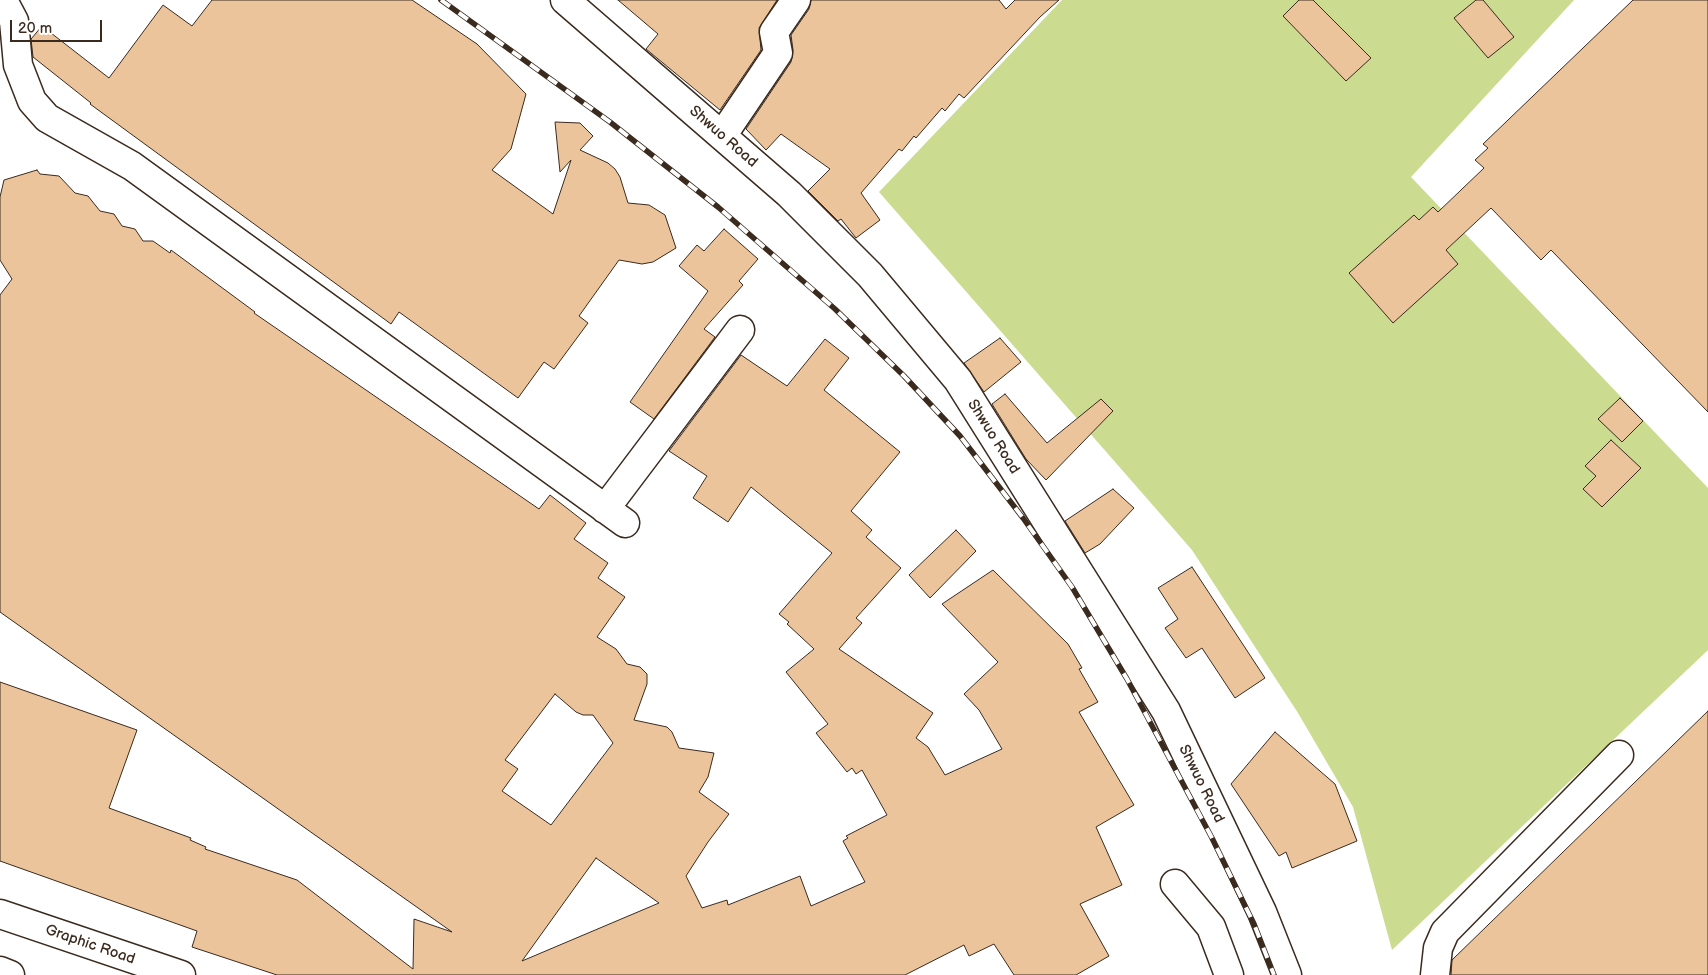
<!DOCTYPE html>
<style>
body{margin:0}
#map{position:relative;width:1708px;height:975px;overflow:hidden;background:#fff;font-family:"Balsamiq Sans",sans-serif}
canvas{display:block}
.scale{position:absolute;left:10px;top:20px;width:92px;height:22px;box-sizing:border-box;border:2px solid #3b2a1e;border-top:0;padding-left:6px;font-size:15px;line-height:18px;white-space:nowrap;color:#3b2a1e;-webkit-text-stroke:4px #fff;paint-order:stroke}
</style>
<div id="map">
<canvas width="1708" height="975"></canvas>
<div class="scale">20 m</div>
</div>
<script>
const g = document.querySelector('canvas').getContext('2d');
g.lineJoin = 'round';
function fill(path, color) { g.fillStyle = color; g.fill(path, 'evenodd'); }
const poly = rows => new Path2D(rows.map(r => 'M' + r).join(''));
function trace(path, color, width, dash) { g.strokeStyle = color; g.lineWidth = width; g.lineCap = dash ? 'butt' : 'round'; g.setLineDash(dash || []); g.stroke(path); }
function write(font, color, halo, rows, align = 'center') {
  g.font = font + ' "Balsamiq Sans",sans-serif'; g.lineWidth = 5; g.setLineDash([]); g.textBaseline = 'middle'; g.strokeStyle = halo; g.fillStyle = color; for (const [text, x, y, turn = 0] of rows) {
    g.save(); g.translate(x, y); g.rotate((+turn || 0) * Math.PI / 180); g.textAlign = isNaN(turn) ? turn : align; if (halo) g.strokeText(text, 0, 0); g.fillText(text, 0, 0); g.restore();
  }
}
fill(poly([
 [1062,0,1574,0,1411,177,1708,488,1708,650,1392,950,1353,807,1298,713,1192,550,879,192]
]), '#cbdb8f');
const building = poly([
 [212,0,412,0,477,44,526,94,511,149,492,170,553,214,571,160,560,172,555,122,580,123,593,136,580,150,608,163,615,169,620,177,628,203,649,205,665,215,676,248,653,262,642,264,619,260,579,316,588,323,554,369,544,362,518,398,399,312,391,324,90,104,91,103,33,57,31,39,42,26,109,78,163,5,192,26,212,0],
 [618,0,777,0,759,28,761,50,720,110,646,49,658,34,618,0],
 [811,0,999,0,1006,9,1015,0,1059,0,1040,17,964,98,959,94,945,111,942,108,916,138,914,136,902,151,899,149,861,193,880,220,856,238,841,219,838,221,808,191,830,169,781,134,766,150,746,129,791,62,793,50,791,35,809,9,811,0],
 [1299,0,1313,0,1371,58,1346,81,1283,16,1299,0],
 [1476,0,1483,0,1514,37,1488,58,1454,18,1476,0],
 [1633,0,1708,0,1708,412,1551,250,1541,260,1491,208,1446,250,1458,264,1393,323,1349,273,1414,215,1419,220,1433,207,1438,212,1484,168,1475,160,1488,148,1483,144,1633,0],
 [37,170,40,174,59,176,75,193,88,196,100,211,114,214,122,226,135,229,143,241,153,241,170,253,171,250,255,312,254,313,539,509,550,495,586,523,574,539,608,563,598,578,625,597,597,637,616,649,627,664,640,667,647,674,647,684,634,720,667,727,672,732,679,748,714,753,708,777,699,792,729,814,708,842,686,876,702,908,727,900,728,905,800,876,811,906,865,882,843,841,848,838,846,836,887,815,862,770,856,774,852,768,847,772,816,733,828,724,786,672,814,649,787,624,789,622,779,614,832,553,751,487,728,522,693,498,707,476,669,451,741,355,787,386,825,339,849,358,824,390,900,452,851,511,872,530,866,537,901,568,856,618,862,623,839,649,933,713,916,738,928,747,945,775,1002,749,979,710,964,694,998,662,942,604,993,570,1068,644,1082,668,1079,669,1098,702,1079,712,1134,805,1096,827,1122,885,1080,904,1109,956,1076,975,1014,975,994,944,969,956,964,945,905,975,277,975,192,947,197,931,0,861,0,682,137,730,109,808,191,838,190,840,206,847,205,849,297,880,413,969,414,919,452,932,0,612,0,295,12,279,0,260,0,197,4,180,37,170],
 [555,694,576,712,583,715,593,715,613,743,551,825,502,791,518,769,505,760,555,694],
 [596,858,659,903,522,961,596,858],
 [724,229,758,259,739,281,743,285,704,329,715,337,654,419,630,402,708,291,679,266,697,245,704,251,724,229],
 [1000,338,1021,362,984,392,964,363,1000,338],
 [1005,394,1047,443,1101,399,1113,411,1046,480,1026,459,992,404,1005,394],
 [1620,398,1643,421,1622,442,1598,419,1620,398],
 [1611,440,1641,468,1602,507,1583,489,1596,476,1585,466,1611,440],
 [1113,489,1134,508,1100,544,1085,553,1065,521,1113,489],
 [956,530,976,551,930,598,909,575,956,530],
 [1192,567,1265,678,1235,698,1202,648,1186,658,1165,628,1178,619,1158,588,1192,567],
 [1708,711,1708,975,1451,975,1452,960,1708,711],
 [1275,732,1335,784,1357,841,1292,868,1286,852,1279,856,1231,784,1275,732]
]);
fill(building, '#ebc49b');
trace(building, '#3b2a1e', 1);
const minor = poly([
 [565,0,789,194,870,275,958,380,1166,711,1262,912,1287,975],
 [0,2,6,6,14,21,18,65,32,101,47,118,132,166,625,523],
 [722,136,778,53,774,32,796,0],
 [605,509,740,330],
 [1175,884,1211,927,1229,975],
 [1435,975,1438,948,1445,932,1619,755]
]);
const major = poly([
 [0,914,181,975],
 [0,971,10,975]
]);
trace(minor, '#3b2a1e', 31);
trace(major, '#3b2a1e', 31);
trace(minor, '#fff', 28);
trace(major, '#fff', 28);
const rail = poly([
 [441,0,610,122,718,207,835,309,904,376,960,436,1023,518,1072,587,1127,679,1212,838,1254,924,1274,975]
]);
trace(rail, '#3b2a1e', 5.5);
trace(rail, '#fff', 4, [11]);
write('15px', '#3b2a1e', '#fff', [
 ["Shwuo Road",723,137,41],
 ["Shwuo Road",993,437,58],
 ["Shwuo Road",1201,784,64],
 ["Graphic Road",90,945,19]
]);
</script>
